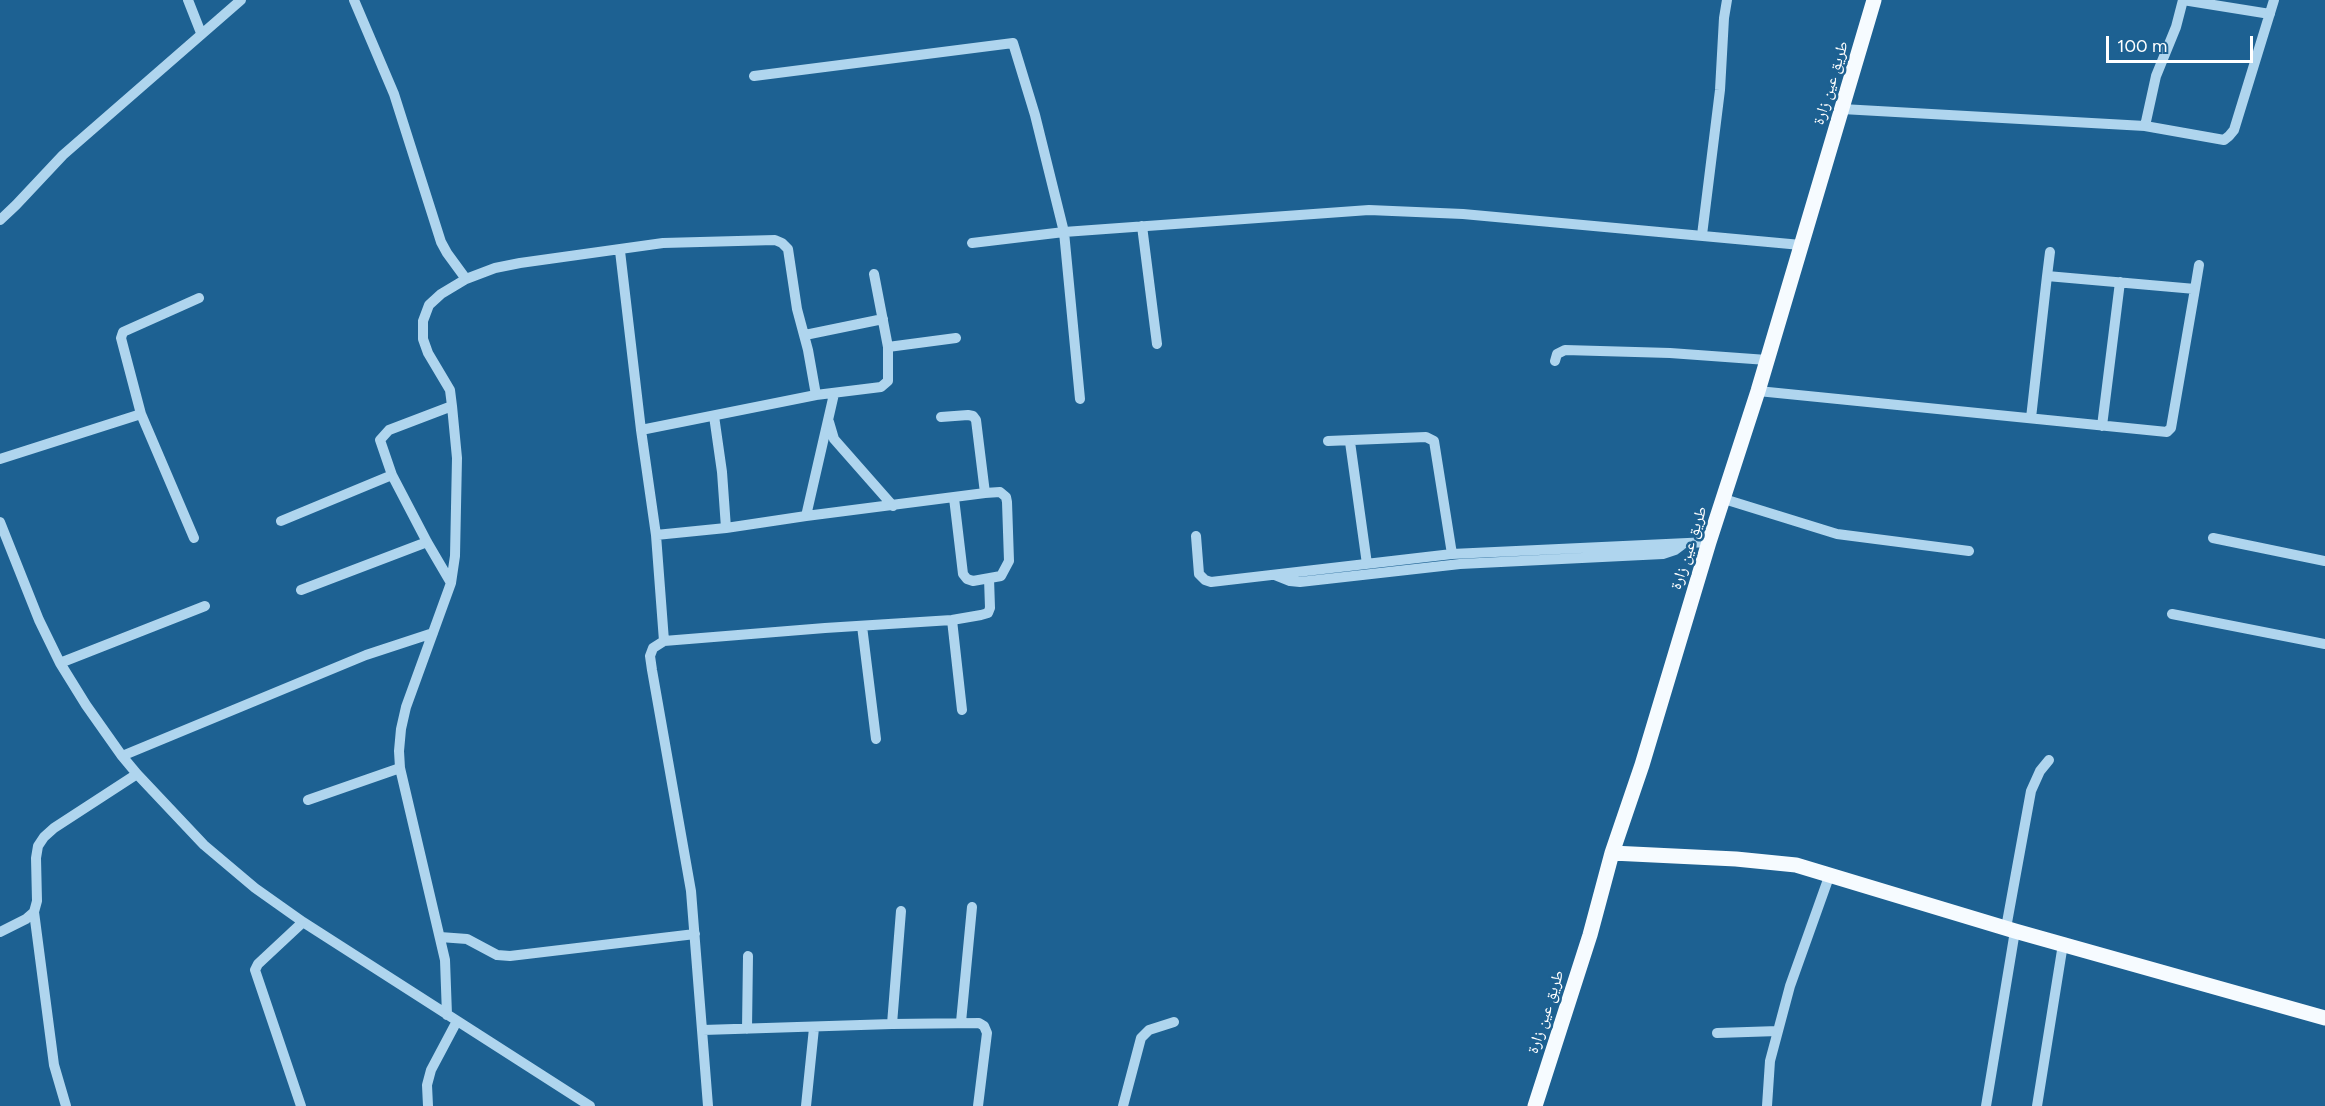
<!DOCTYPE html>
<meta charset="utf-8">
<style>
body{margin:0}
#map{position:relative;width:2325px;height:1106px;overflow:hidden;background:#1d6192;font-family:Figtree,sans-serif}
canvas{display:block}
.scale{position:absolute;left:2106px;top:36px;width:147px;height:27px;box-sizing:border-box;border:3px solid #fff;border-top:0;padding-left:8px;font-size:18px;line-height:21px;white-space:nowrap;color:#fff;-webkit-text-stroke:4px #1d6192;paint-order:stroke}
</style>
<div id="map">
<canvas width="2325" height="1106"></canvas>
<div class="scale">100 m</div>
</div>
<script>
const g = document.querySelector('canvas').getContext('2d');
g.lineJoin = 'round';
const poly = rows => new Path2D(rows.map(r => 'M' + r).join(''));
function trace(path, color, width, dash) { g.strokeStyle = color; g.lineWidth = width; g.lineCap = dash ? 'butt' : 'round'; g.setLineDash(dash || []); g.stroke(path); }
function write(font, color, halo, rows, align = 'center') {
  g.font = font + ' Figtree,"Noto Naskh Arabic",sans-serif'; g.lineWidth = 5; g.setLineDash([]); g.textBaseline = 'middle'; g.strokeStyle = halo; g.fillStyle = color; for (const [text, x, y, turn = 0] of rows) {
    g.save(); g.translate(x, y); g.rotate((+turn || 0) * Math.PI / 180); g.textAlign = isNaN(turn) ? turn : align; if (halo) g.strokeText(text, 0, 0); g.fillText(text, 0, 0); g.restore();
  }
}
trace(poly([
 [188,0,201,33],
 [354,0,394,94,441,242,447,253,466,279],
 [754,76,1013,43,1035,115,1064,232,1080,399],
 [1842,109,2145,126,2224,140,2229,136,2234,130,2274,0],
 [2145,126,2156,76,2176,27,2183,0,2270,14],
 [0,220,16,205,63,155,241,0],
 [1142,226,1157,344],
 [1702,235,1720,90,1724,18,1727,0],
 [972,243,1064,232,1369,210,1463,214,1801,245],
 [620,251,641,430,656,535,664,641],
 [2047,276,2050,252],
 [2195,289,2199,265],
 [805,335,883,319],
 [888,347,956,338],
 [1555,361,1557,354,1565,350,1670,353,1767,360],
 [1758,391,2167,432,2171,428,2195,289,2047,276,2031,418],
 [714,416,722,472,726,528],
 [941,417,968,415,973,416,976,420,985,493],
 [829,422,834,439,893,506],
 [2102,426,2120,282],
 [641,430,816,395,881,387,888,381,888,347,874,274],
 [1328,441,1426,437,1434,441,1452,554],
 [1350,442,1367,564],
 [0,459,141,414],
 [1724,499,1837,534,1969,551],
 [806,516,834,394],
 [281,521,392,475],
 [0,522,39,620,60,663,86,705,122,756,137,774,204,845,255,888,303,922,590,1106],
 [656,535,726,528,806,516,985,493,1000,492,1006,497,1007,502,1009,561,1001,576,973,581,967,579,963,574,954,498],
 [1196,536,1199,574,1205,580,1211,582,1452,554,1709,542],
 [194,538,141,414,121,338,123,332,199,298],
 [2213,538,2325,561],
 [1275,575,1290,581,1300,582,1460,564,1663,554,1675,550,1683,544],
 [451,583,427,542,392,475,380,440,389,430,452,406],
 [301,590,427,542],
 [2172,614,2325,644],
 [952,620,962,710],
 [862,626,876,739],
 [60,663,205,606],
 [122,756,366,655,433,633],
 [308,800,400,768],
 [34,912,54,1065,66,1106],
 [2006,928,2031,791,2040,771,2049,760],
 [0,932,26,919,34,912,37,901,36,858,38,846,44,837,54,828,137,774],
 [440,937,467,939,497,955,510,956,695,934],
 [447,1015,445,960,400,768,399,751,401,729,406,707,451,583,455,556,457,458,452,406,450,390,428,353,423,339,423,321,429,305,441,294,466,279,495,268,520,263,663,243,775,240,782,243,788,249,797,309,808,350,816,395],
 [961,1022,972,907],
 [892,1024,901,911],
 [747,1029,748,956],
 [703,1030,892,1024,979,1023,984,1026,987,1033,978,1106],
 [1717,1033,1778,1031],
 [301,1106,255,970,258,964,303,922],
 [428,1106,427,1085,431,1070,457,1021],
 [708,1106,691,891,652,670,650,656,653,648,664,641,825,628,952,620,981,615,988,613,990,608,989,578],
 [806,1106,814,1028],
 [1123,1106,1141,1038,1149,1030,1174,1022],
 [1767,1106,1770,1061,1790,986,1830,874],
 [1986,1106,2015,931],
 [2037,1106,2063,944]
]), '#afd5ee', 10);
trace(poly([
 [1612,853,1736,859,1796,865,2015,931,2325,1018],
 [1535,1106,1590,935,1612,853,1642,765,1709,542,1758,391,1874,0]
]), '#f6fbff', 15);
write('16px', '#fff', '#1d6192', [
 ["طريق عين زارة",1831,83,-73],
 ["طريق عين زارة",1689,548,-72],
 ["طريق عين زارة",1546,1012,-72]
]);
</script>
